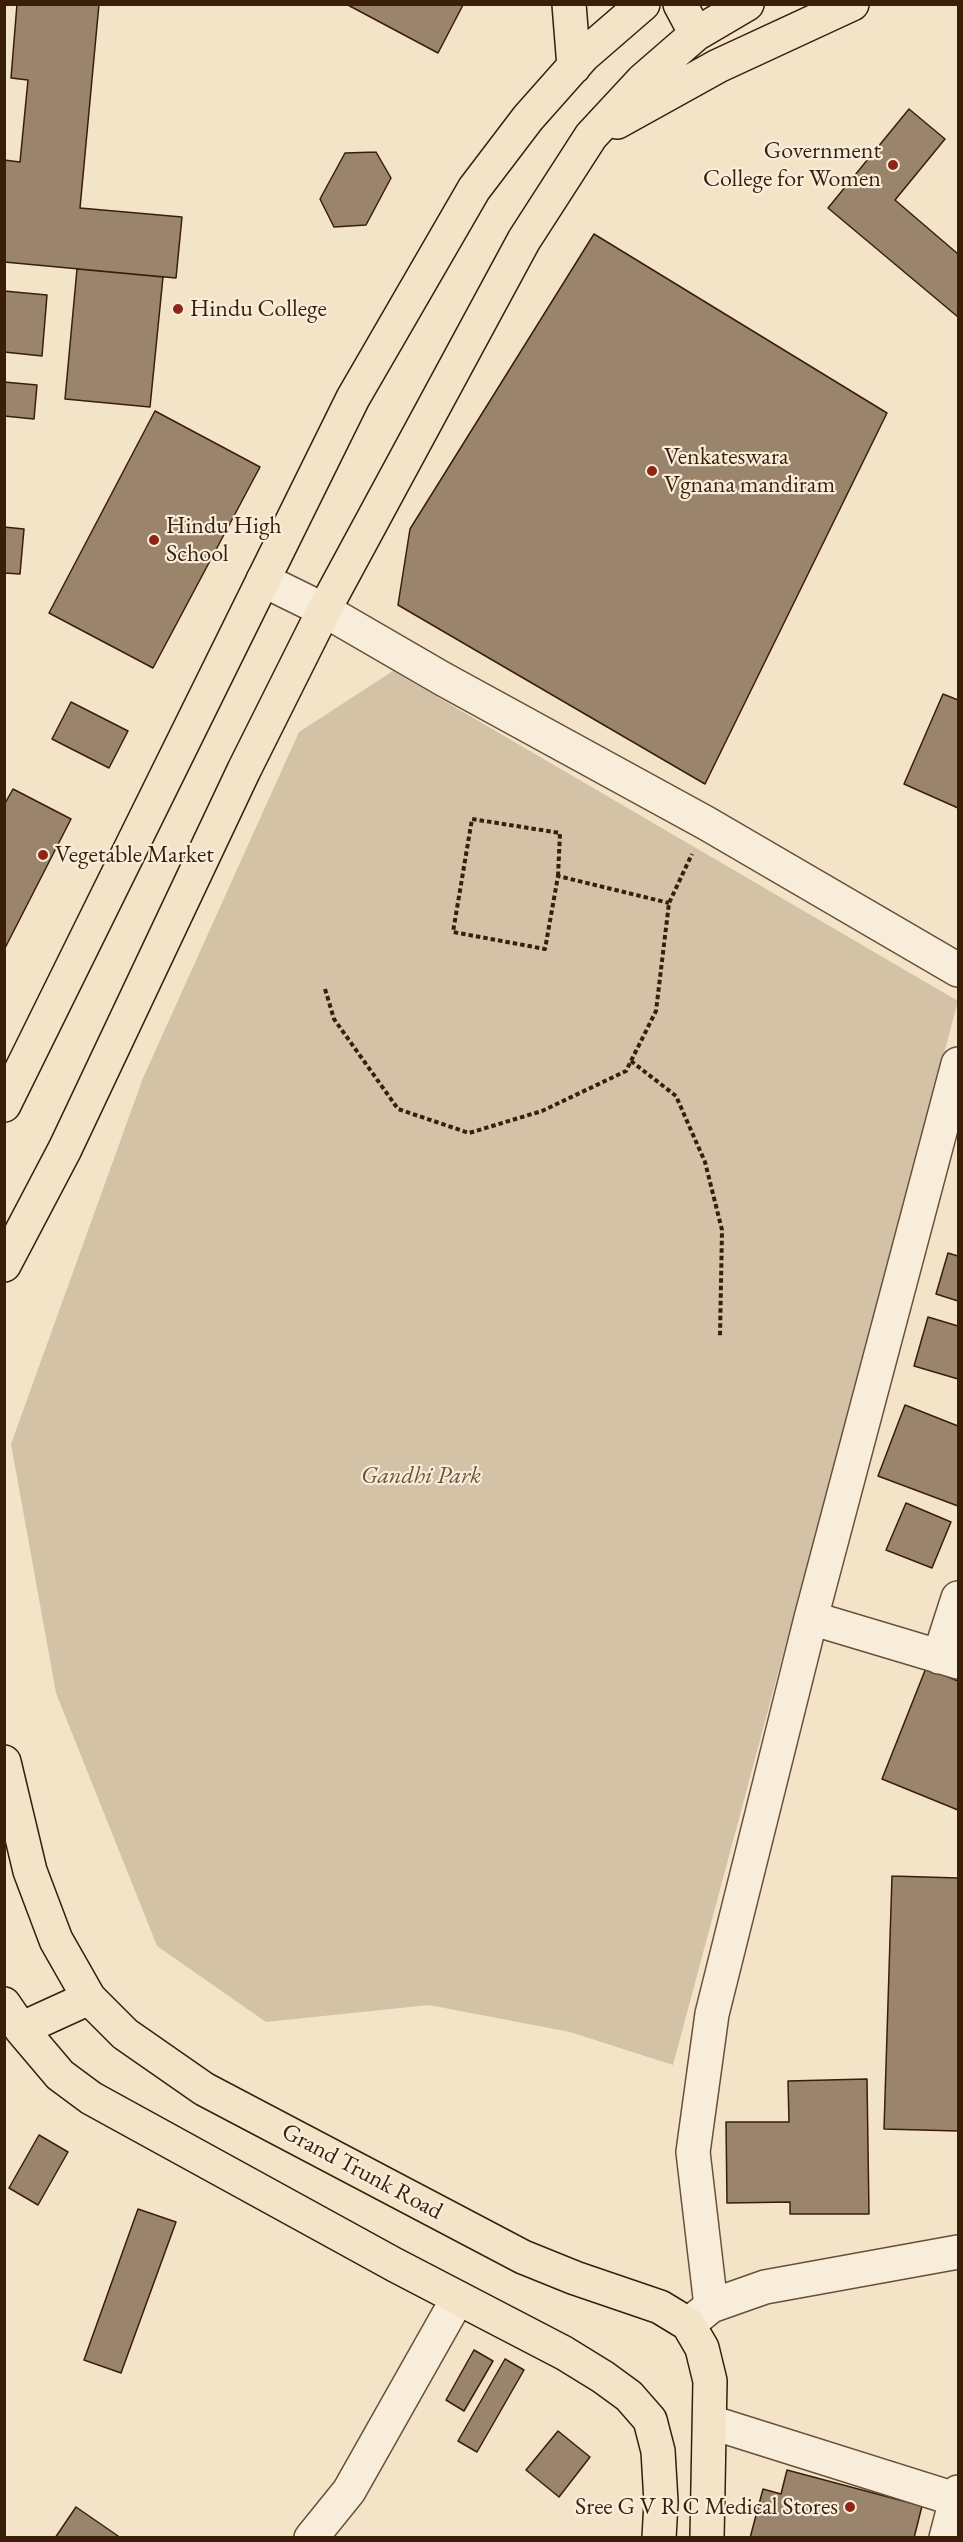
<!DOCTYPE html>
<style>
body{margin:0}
#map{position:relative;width:963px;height:2542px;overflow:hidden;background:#f4e4c7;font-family:"EB Garamond",serif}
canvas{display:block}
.frame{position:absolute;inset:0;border:6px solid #391e09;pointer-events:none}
</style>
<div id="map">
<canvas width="963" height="2542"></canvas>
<div class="frame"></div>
</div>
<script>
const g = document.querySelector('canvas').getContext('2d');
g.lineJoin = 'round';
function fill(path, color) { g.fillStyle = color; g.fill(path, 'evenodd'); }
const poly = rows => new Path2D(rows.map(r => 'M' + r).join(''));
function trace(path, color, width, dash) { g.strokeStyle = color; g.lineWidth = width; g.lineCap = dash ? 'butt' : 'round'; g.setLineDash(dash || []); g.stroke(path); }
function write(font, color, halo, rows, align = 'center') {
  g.font = font + ' "EB Garamond",serif'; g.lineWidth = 4.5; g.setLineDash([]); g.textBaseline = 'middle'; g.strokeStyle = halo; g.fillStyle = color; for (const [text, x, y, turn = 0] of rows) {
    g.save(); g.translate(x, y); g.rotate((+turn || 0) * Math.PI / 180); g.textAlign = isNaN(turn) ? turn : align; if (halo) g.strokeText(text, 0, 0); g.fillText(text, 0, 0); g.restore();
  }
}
fill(poly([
 [393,671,958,1001,673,2065,570,2032,429,2005,266,2022,157,1946,56,1693,11,1444,143,1078,299,732]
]), '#d4c2a7');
const building = poly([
 [17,4,99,4,80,208,182,217,176,278,4,262,4,160,20,162,28,80,11,78,17,4],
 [346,4,461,4,463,5,438,53,346,4],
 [909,109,945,139,895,200,958,254,958,317,828,208,909,109],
 [376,152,391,178,366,225,334,227,320,199,345,153,376,152],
 [594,234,887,413,705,784,398,605,410,529,594,234],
 [77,269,163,277,150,407,65,399,77,269],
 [4,291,47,295,42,356,4,352,4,291],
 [4,382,37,385,34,419,4,416,4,382],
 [155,411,260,467,153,668,49,613,155,411],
 [4,527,24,529,20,574,4,573,4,527],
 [943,694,958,700,958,808,904,784,943,694],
 [71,702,128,731,109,768,52,739,71,702],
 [13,789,71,819,4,950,4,805,13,789],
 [948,1253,958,1256,958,1301,936,1294,948,1253],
 [928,1317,958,1326,958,1379,914,1366,928,1317],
 [905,1405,958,1426,958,1506,878,1476,905,1405],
 [906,1503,951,1522,932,1568,886,1550,906,1503],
 [926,1668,958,1681,958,1810,882,1779,926,1668],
 [892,1876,958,1878,958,2131,884,2129,892,1876],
 [867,2079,869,2214,790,2214,790,2202,727,2203,726,2122,789,2122,788,2081,867,2079],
 [39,2135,68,2152,38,2205,9,2188,39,2135],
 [138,2209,176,2222,121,2373,84,2360,138,2209],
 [474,2350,493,2361,464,2411,446,2400,474,2350],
 [505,2359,524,2370,477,2452,458,2441,505,2359],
 [558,2431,590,2457,559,2497,526,2470,558,2431],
 [787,2470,922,2506,914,2538,750,2538,763,2489,781,2494,787,2470],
 [76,2507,121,2538,55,2538,76,2507]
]);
fill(building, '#9a856c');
trace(building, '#391e09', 1.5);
const minor = poly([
 [263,580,324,610,443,679,706,823,958,970],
 [811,1618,958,1662],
 [939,1657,958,1598],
 [711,2306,693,2152,712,2014,811,1618,958,1064],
 [695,2319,711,2306,765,2287,958,2252],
 [710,2422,958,2500],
 [311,2538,349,2491,458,2298],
 [946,2538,958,2492]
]);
const major = poly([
 [569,4,574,67],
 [680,4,696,34],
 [617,122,718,66,852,4],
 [4,1105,353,398,474,189,528,118,583,56,643,4],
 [4,1265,65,1149,244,770,324,610,524,240,591,136,643,80,696,34,747,4],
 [4,1762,30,1871,56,1940,89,1998,125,2034,204,2089,523,2257,575,2278,660,2307,688,2324,702,2348,710,2381,707,2538],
 [4,2004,21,2029,60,2075,91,2098,395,2265,564,2353,603,2377,629,2396,650,2420,658,2451,661,2502,659,2538],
 [21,2029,89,1998]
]);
trace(minor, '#685038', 36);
trace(major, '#391e09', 36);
trace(poly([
 [558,876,560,833,472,819,453,932,545,949,558,876,669,903],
 [325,989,334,1019,398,1109,469,1133,542,1111,626,1071,656,1011,669,903,692,854],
 [631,1061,676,1096,705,1162,722,1230,720,1336]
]), '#391e09', 4, [4.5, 3]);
trace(minor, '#f8eddb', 33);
trace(major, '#f4e4c7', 33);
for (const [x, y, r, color] of [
 [893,165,6,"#8f2418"],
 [178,309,6,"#8f2418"],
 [652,471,6,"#8f2418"],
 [154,540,6,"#8f2418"],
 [43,855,6,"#8f2418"],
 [850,2507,6,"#8f2418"]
]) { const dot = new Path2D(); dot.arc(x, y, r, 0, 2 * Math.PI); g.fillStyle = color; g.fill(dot); trace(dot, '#f8eddb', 2); }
write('24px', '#391e09', '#f8eddb', [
 ["Government",881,151,"right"],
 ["College for Women",881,179,"right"],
 ["Hindu College",190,309],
 ["Venkateswara",664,457],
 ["Vgnana mandiram",664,485],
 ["Hindu High",166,526],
 ["School",166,554],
 ["Vegetable Market",55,855],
 ["Sree G V R C Medical Stores",838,2507,"right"]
], 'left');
write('italic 24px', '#684f38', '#f8eddb', [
 ["Gandhi Park",421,1476]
]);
write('24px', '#391e09', '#f8eddb', [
 ["Grand Trunk Road",362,2172,28]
]);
</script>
